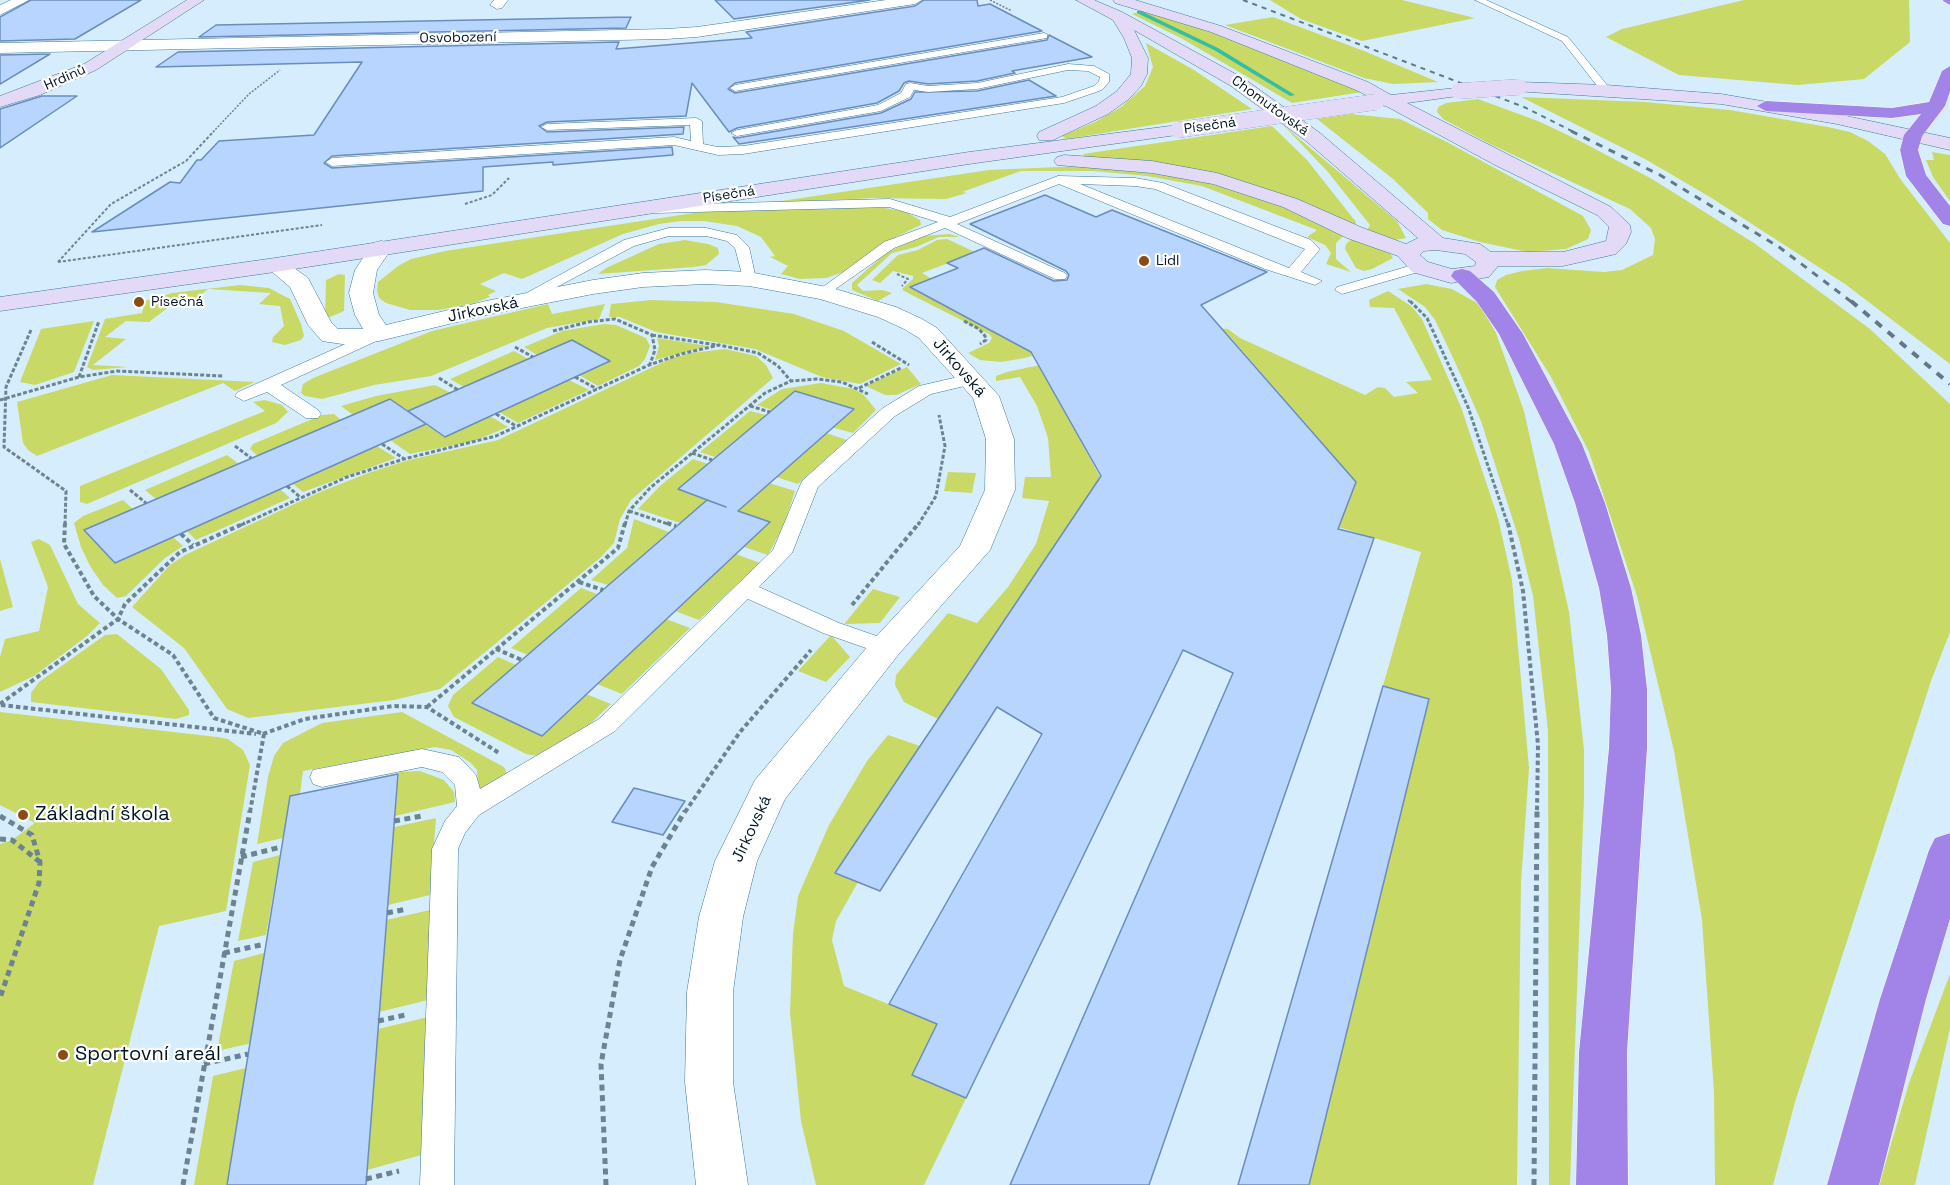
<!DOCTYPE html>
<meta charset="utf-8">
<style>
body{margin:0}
canvas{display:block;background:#d5edfc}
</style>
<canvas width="1950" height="1185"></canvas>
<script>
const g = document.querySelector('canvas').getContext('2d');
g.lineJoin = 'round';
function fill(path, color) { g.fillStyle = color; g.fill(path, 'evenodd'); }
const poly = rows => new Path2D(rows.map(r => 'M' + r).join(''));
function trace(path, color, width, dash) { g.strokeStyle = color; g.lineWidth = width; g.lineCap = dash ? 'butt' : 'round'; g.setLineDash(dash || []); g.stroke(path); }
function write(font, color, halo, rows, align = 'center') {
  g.font = font + ' "Space Grotesk",sans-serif'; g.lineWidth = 4.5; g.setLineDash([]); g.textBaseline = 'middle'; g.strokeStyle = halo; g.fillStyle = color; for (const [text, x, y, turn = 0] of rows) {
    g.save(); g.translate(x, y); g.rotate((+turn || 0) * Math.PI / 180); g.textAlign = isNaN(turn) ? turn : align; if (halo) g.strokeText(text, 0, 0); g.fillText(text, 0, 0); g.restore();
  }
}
fill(poly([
 [1270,0,1402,0,1475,18,1362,41,1301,19],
 [1744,0,1909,0,1910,42,1864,79,1798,85,1679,75,1606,37,1622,29],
 [1142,11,1204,29,1362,92,1292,103,1181,38,1132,14],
 [1273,17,1364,51,1438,82,1393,84,1364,78,1225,25],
 [1146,43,1194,70,1252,109,1066,139,1062,136,1095,122,1121,107,1145,86,1153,67],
 [1521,97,1645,102,1730,110,1828,127,1850,132,1868,141,1885,154,1901,180,1950,243,1950,364,1845,284,1710,197,1645,159],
 [1478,99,1538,121,1578,140,1652,179,1754,243,1870,329,1950,404,1950,632,1931,681,1795,1102,1773,1185,1715,1185,1714,1092,1702,920,1674,751,1637,596,1589,452,1551,377,1495,287,1497,280,1506,275,1522,271,1547,268,1604,272,1622,270,1653,255,1655,239,1651,228,1630,209,1490,144,1443,119,1437,112,1438,107,1446,103],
 [1351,114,1400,119,1447,142,1583,216,1591,230,1588,239,1566,249,1528,252,1480,242,1442,230,1428,219,1428,213,1393,179,1317,119],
 [1283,125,1397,221,1406,238,1395,240,1366,232,1370,225,1328,172],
 [1272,126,1307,160,1356,222,1355,227,1299,200,1248,183,1145,161,1085,157,1083,154],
 [1932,152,1950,155,1950,201,1933,177,1926,160,1934,160],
 [1081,166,1186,177,1266,199,1345,234,1336,243,1336,259,1351,272,1326,264,1331,253,1325,245,1307,237,1317,230,1202,186,1147,176,1094,171,1021,171,962,192,967,193,946,199,872,198,768,203,989,170],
 [880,207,906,212,920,220,921,225,881,244,847,271,826,278,800,279,781,274,788,266,770,257,775,256,761,237,737,226,704,221,681,221,659,224,623,234,522,279,504,273,480,284,496,291,488,295,490,297,472,304,439,310,410,310,386,303,379,298,377,291,378,282,398,266,411,259,445,251,700,212],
 [950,234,960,237,939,237,916,247,892,253,857,285,863,291,882,290,892,293,878,301,852,290,852,283,887,252,924,236],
 [1353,238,1390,253,1393,258,1372,269,1364,271,1356,268,1345,249,1346,244],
 [947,239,990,259,969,255,922,273,932,279,911,288,1032,352,1055,349,1025,358,1001,362,980,360,968,353,989,343,992,338,989,334,904,291,902,289,913,279,913,276,893,271,880,283,872,280,898,255,918,250,937,240],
 [685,240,708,244,718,248,719,254,706,265,694,267,598,274,606,268,659,244],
 [339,274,345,275,344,311,330,317,325,315,326,280],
 [1426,284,1452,289,1479,304,1496,333,1524,411,1569,612,1584,750,1584,797,1570,1185,1549,1185,1548,731,1533,596,1519,539,1481,421,1455,362,1435,320,1425,307,1398,289],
 [240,285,269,288,290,299,301,324,304,336,301,340,285,345,272,342,273,337,284,326,280,306,259,304,271,293,208,289,193,301,178,300,149,322,126,321,105,337,126,339,93,365,128,367,93,370,87,367,105,319,142,313,145,301,172,293],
 [1388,291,1411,306,1422,319,1461,407,1498,518,1512,580,1529,768,1521,883,1517,1185,1309,1185,1429,700,1383,686,1421,552,1338,527,1352,477,1227,333,1193,335,1177,324,1228,329,1240,338,1365,395,1378,387,1385,388,1394,397,1418,393,1406,382,1432,380,1394,308,1370,307,1369,300],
 [651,300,716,302,794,314,844,331,901,364,860,384,822,377,755,349,656,332,620,317,609,317,611,304],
 [548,304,552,314,605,304,599,319,547,328,431,376,374,385,322,399,305,396,301,393,303,384,313,378,432,331],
 [94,321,74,372,35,385,20,382,41,329],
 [604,324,616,325,646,338,650,346,645,359,639,366,598,386,579,375,609,361,572,340,537,355,524,347,562,331],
 [657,338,708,346,655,360,659,346],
 [725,349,756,356,766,365,773,378,631,500,620,519,614,543,600,558,440,689,394,700,248,718,227,709,184,648,132,607,170,565,185,555,320,492,368,473,409,460,498,440,670,359,691,353],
 [514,351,528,359,464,387,450,379],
 [1040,365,1100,477,938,719,904,702,895,685,896,675,948,613,977,623,1008,587,1036,544,1049,501,1022,498,1025,477,1051,477,1048,438,1037,406,1020,377,996,381,996,376,1007,372],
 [907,367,921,384,896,395,885,395,866,386],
 [112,375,255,382,235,391,223,383,37,456,28,450,23,443,17,402],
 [569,380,589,390,518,423,499,412],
 [821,383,854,389,864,395,876,410,853,433,831,427,851,408,795,391,772,410,757,405,782,389],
 [435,385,451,393,408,412,353,415,341,406,376,396],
 [265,400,282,405,288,412,276,423,87,504,80,502,80,486,265,411,253,402],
 [750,411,766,415,715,457,700,452],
 [334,414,341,420,258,456,250,449,253,444,322,415],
 [490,416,508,427,474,441,410,454,390,440,426,424,445,437],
 [826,433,847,440,798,484,776,477],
 [377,446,396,458,303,492,293,484],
 [227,455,239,464,156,499,145,490],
 [693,459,708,464,678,489,707,500,680,523,638,509,661,485],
 [948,472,976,473,972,493,944,491],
 [769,483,795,491,784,525,768,555,744,547,770,522,738,511],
 [280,489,290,498,196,540,187,531],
 [123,500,133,509,84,530,115,563,173,537,183,546,165,558,126,596,117,598,103,585,90,566,81,547,74,523,83,516],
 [634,519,669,532,608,585,591,580,627,548],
 [39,539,50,545,78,604,100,623,87,636,34,676,0,692,0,657,5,639,39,631,48,587,31,542],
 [736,554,760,563,699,620,675,611],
 [0,559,13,607,0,611],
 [581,588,597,594,528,655,511,648],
 [873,589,900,597,880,623,844,624],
 [666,619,690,628,622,694,597,684],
 [117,634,161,669,189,710,189,715,176,719,31,702,31,693,39,682,105,635],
 [831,635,850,657,826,682,798,671],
 [498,657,516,665,472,703,542,736,586,694,611,704,587,727,544,757,526,754,454,717,448,706,453,695],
 [0,712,217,737,228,739,243,750,250,765,226,911,159,926,93,1185,0,1185,0,844,12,840,35,823,0,805],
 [402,712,504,767,507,773,479,795,477,770,471,763,451,750,435,747,303,771,300,794,290,796,283,838,257,844,268,777,274,756,283,743,322,723],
 [888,735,920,746,835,873,858,882,836,921,832,940,844,986,937,1024,912,1075,966,1098,924,1185,816,1185,801,1121,790,1013,793,934,798,896,829,825,867,761],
 [420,771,444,780,454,792,455,802,395,816,399,772],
 [436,818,430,895,388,905,394,827],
 [280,855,266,935,238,941,253,862],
 [430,910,428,1000,379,1012,386,920],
 [264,953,252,1043,217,1051,234,961],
 [1950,974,1950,1028,1915,1185,1879,1185,1909,1083],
 [428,1017,425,1154,367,1170,378,1029],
 [246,1068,227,1185,194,1185,213,1076]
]), '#c9d966');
fill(poly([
 [1137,11,1141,11,1218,48,1295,95,1290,96,1214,50,1137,13,1137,11]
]), '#36bea3');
const building = poly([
 [31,0,141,0,75,39,0,41,0,17,31,0],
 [715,0,870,0,734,19,715,0],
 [924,0,977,0,978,6,990,4,1042,31,735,83,728,89,735,93,1047,40,1049,35,1092,57,1012,71,1015,73,977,81,928,84,909,81,904,83,899,91,877,103,737,128,729,132,692,83,686,116,547,122,539,126,547,132,684,127,683,134,332,156,324,163,332,168,672,147,673,155,553,165,553,162,483,167,483,191,92,232,170,182,180,183,197,160,201,160,219,141,314,135,362,62,156,67,178,52,619,42,616,49,752,38,746,32,915,6,924,0],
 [631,17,626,28,199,37,216,25,631,17],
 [50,54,0,84,0,55,50,54],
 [1029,80,1056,96,739,144,733,137,737,138,881,113,911,99,915,92,977,91,1029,80],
 [42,96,77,96,0,148,0,109,42,96],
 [1045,195,1096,217,1112,210,1267,272,1201,305,1356,482,1338,529,1374,538,1149,1185,1010,1185,1233,673,1183,650,966,1098,912,1075,937,1024,889,1004,1042,734,997,707,880,891,835,873,1101,476,1031,352,910,287,958,268,947,263,984,248,1054,281,1067,280,1069,275,1066,271,970,224,1045,195],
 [572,340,610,361,445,437,408,411,572,340],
 [795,391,854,409,738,511,770,522,542,736,472,703,707,500,726,507,678,489,795,391],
 [390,399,426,424,115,563,84,530,390,399],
 [1383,686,1429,699,1309,1185,1238,1185,1383,686],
 [398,774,366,1185,227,1185,290,796,398,774],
 [634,788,685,801,663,835,612,822,634,788]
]);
fill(building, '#b7d5fe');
trace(building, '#6a8dbc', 1.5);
const lane = poly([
 [1475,0,1486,0,1568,37,1611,90,1602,92,1562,41,1475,0],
 [1044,33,1047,34,1047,38,735,91,730,88,735,85,1044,33],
 [1068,64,1094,66,1109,74,1109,82,1102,90,1064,103,743,154,718,155,674,145,332,166,326,162,332,158,674,137,691,141,690,125,547,130,541,127,547,124,696,118,702,121,703,144,718,147,743,146,1062,97,1094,86,1099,81,1100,77,1088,71,1068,70,977,89,928,92,914,90,910,97,881,111,737,136,731,133,737,130,878,105,901,93,906,84,910,83,928,86,977,83,1068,64],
 [1058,176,1135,178,1163,183,1311,240,1320,249,1301,272,1322,281,1315,285,1265,269,1059,184,957,224,1065,273,1067,276,1065,279,1055,279,945,228,894,248,824,297,817,293,819,290,884,242,938,222,889,207,656,213,649,209,656,205,890,199,950,217,1058,176],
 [1080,184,1135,186,1155,189,1305,249,1289,268,1080,184],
 [669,228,706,228,737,235,749,247,756,279,754,282,744,282,735,248,727,241,706,236,669,236,634,246,523,305,513,305,510,302,624,240,669,228],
 [1420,263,1425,264,1427,267,1425,270,1342,294,1335,290,1337,287,1420,263],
 [379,329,387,334,385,337,281,385,318,410,321,414,318,418,306,418,267,392,244,401,235,396,238,392,379,329],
 [971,374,979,379,977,383,931,394,895,416,818,487,792,553,759,587,839,623,894,642,897,647,894,652,886,655,823,633,748,599,615,731,479,815,465,833,458,849,454,1185,420,1185,432,849,445,821,457,806,455,785,442,772,422,767,322,787,313,784,310,777,313,770,422,749,459,757,476,775,480,789,599,719,773,550,802,481,883,408,919,386,971,374]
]);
const street = poly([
 [11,0,29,0,0,15,0,5,11,0],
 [494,0,508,0,502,8,497,9,490,5,494,0],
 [886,0,922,0,915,4,697,37,666,39,0,53,0,43,666,29,697,27,886,0],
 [381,241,389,243,392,248,377,270,373,293,379,315,386,325,486,301,593,280,643,273,705,270,749,272,832,288,896,307,922,319,937,328,999,396,1014,439,1015,490,990,550,898,655,785,799,757,861,743,917,733,992,733,1082,748,1185,696,1185,685,1082,687,992,699,917,715,861,755,780,874,639,960,546,985,490,986,439,973,398,919,338,904,329,878,317,820,299,749,286,705,284,643,287,593,294,486,315,379,341,349,345,322,341,308,325,290,287,264,265,267,260,283,260,308,278,331,322,338,329,363,329,355,315,349,293,355,270,373,243,381,241]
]);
const secondary = poly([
 [187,0,204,0,96,70,40,95,0,107,0,96,84,64,187,0],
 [1076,0,1094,0,1122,12,1243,78,1320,133,1443,238,1480,244,1491,252,1563,252,1606,241,1609,227,1597,215,1495,165,1386,106,1378,105,1376,100,1356,90,1211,32,1115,3,1113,0,1135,0,1221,26,1368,82,1391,95,1465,87,1467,91,1465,95,1407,103,1611,207,1630,225,1631,232,1626,244,1616,254,1563,266,1498,266,1489,277,1451,283,1412,272,1398,256,1347,238,1283,207,1213,184,1152,173,1057,165,1054,161,1057,157,1064,155,1152,161,1217,173,1297,199,1363,228,1406,244,1418,238,1306,141,1231,86,1134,30,1148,58,1147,74,1141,86,1129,99,1108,114,1053,140,1039,140,1037,136,1039,132,1096,106,1117,91,1131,74,1132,58,1124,38,1113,20,1076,0],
 [1436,250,1465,254,1476,262,1475,266,1452,269,1428,262,1420,255,1424,251,1436,250],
 [1519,82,1606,85,1721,94,1837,114,1950,138,1950,150,1837,124,1721,104,1513,91,1511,87,1519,82],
 [1178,125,1184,126,1187,130,1184,134,969,164,275,272,0,311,0,297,275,258,969,152,1178,125]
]);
const highway = poly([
 [1950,0,1950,5,1943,1,1943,0,1950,0],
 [1950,66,1950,92,1945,106,1922,136,1918,150,1926,175,1950,206,1950,226,1943,224,1906,176,1900,150,1904,135,1921,114,1892,118,1766,111,1757,106,1766,101,1892,108,1929,102,1942,71,1950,66],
 [1462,269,1470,271,1494,292,1523,334,1582,444,1605,503,1631,588,1641,635,1647,689,1647,748,1627,1052,1628,1185,1576,1185,1579,1052,1609,748,1611,689,1607,635,1599,588,1575,503,1554,444,1499,334,1477,302,1451,276,1454,271,1462,269],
 [1950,833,1950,919,1926,999,1879,1185,1827,1185,1880,999,1929,850,1935,838,1950,833]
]);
trace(lane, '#3e799b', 1);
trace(street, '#3e799b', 1);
trace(secondary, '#3e799b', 1);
trace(highway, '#fff', 1);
trace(poly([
 [990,0,1012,11],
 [213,132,249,94,280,70]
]), '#6c8391', 1.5, [2, 1.5]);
trace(poly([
 [465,204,492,195,509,178],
 [58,262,322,225],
 [58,262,111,204,186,161,214,131],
 [897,274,908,279,902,286],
 [1408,300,1411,303]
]), '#6c8391', 2, [3, 2]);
trace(poly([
 [1410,301,1427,318,1468,407,1508,525],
 [964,321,979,329,985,336,986,340,980,344],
 [31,330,6,387,4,447,66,491,65,525],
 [553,331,588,322,615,319,652,335,655,350,650,364],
 [652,335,717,345],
 [872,342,909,365],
 [515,347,533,357],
 [79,377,99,321],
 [575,377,597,389],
 [439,378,458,390],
 [859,388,901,368],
 [0,400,79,377,117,371,223,376],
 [750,406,770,412],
 [496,414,516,426],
 [382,444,403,458],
 [235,446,251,458],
 [692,453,712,460],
 [287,486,300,497],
 [130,490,146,503],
 [629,511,671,525],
 [241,525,347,477,404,459,496,436,649,365,681,354,719,345,758,353,778,366,791,381],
 [625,525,629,511,650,488,765,393,791,381,817,379,842,382,868,394],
 [918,525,936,496,945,446,939,415]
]), '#6c8391', 3, [4, 2]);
trace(poly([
 [65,523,64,544,94,596,118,619,173,655,214,718,264,734,250,812],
 [667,523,676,526],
 [1508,523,1523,591,1538,745,1537,812],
 [181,534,193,545],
 [579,582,603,590],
 [852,605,919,523],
 [496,649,522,660],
 [0,704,118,619,125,604,180,552,245,523],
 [1,705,256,734],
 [427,707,618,548,625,523],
 [263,734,305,719,393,706,427,707,499,753],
 [685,812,740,732,811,650]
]), '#6c8391', 4, [4.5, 3]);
trace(poly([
 [0,816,32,835,40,862,39,883,0,998],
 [394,821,422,816],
 [0,839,12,840,40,862],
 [241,857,281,847],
 [387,913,407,909],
 [224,953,265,944],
 [378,1021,405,1015],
 [204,1064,248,1054],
 [366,1179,399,1171],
 [183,1185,250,811],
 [606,1185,601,1064,620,960,652,867,685,811],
 [1534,1185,1537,811]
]), '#6c8391', 5, [6, 4.5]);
fill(lane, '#fff');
fill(street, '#fff');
fill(secondary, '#e3daf8');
fill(highway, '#a284e8');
trace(poly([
 [1243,0,1524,107,1574,132]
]), '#617886', 2, [5, 5]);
trace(poly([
 [1571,131,1660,175,1779,247,1853,303]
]), '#617886', 3, [7, 7]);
trace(poly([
 [1851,301,1950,384]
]), '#617886', 4, [8, 8]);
const secondaryBridge = poly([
 [1459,91,1519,87],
 [1178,130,1376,102]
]);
trace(secondaryBridge, '#3e799b', 16, []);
trace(secondaryBridge, '#e3daf8', 16);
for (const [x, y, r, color] of [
 [1144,261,6,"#8b4b13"],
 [139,302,6,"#8b4b13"],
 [23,815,6,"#8b4b13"],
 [63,1055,6,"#8b4b13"]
]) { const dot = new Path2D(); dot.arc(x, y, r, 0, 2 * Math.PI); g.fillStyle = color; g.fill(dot); trace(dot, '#fff', 2); }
write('14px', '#011724', '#fff', [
 ["Osvobození",458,38,-1],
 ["Hrdinů",65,78,-24],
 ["Chomutovská",1270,106,36],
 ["Písečná",1210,126,-8],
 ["Písečná",729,195,-9]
]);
write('14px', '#011724', '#fff', [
 ["Lidl",1156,261],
 ["Písečná",151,302]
], 'left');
write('16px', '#011724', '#fff', [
 ["Jirkovská",483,310,-12],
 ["Jirkovská",959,368,49],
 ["Jirkovská",752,829,-65]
]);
write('20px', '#011724', '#fff', [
 ["Základní škola",35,815],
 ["Sportovní areál",75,1055]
], 'left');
</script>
